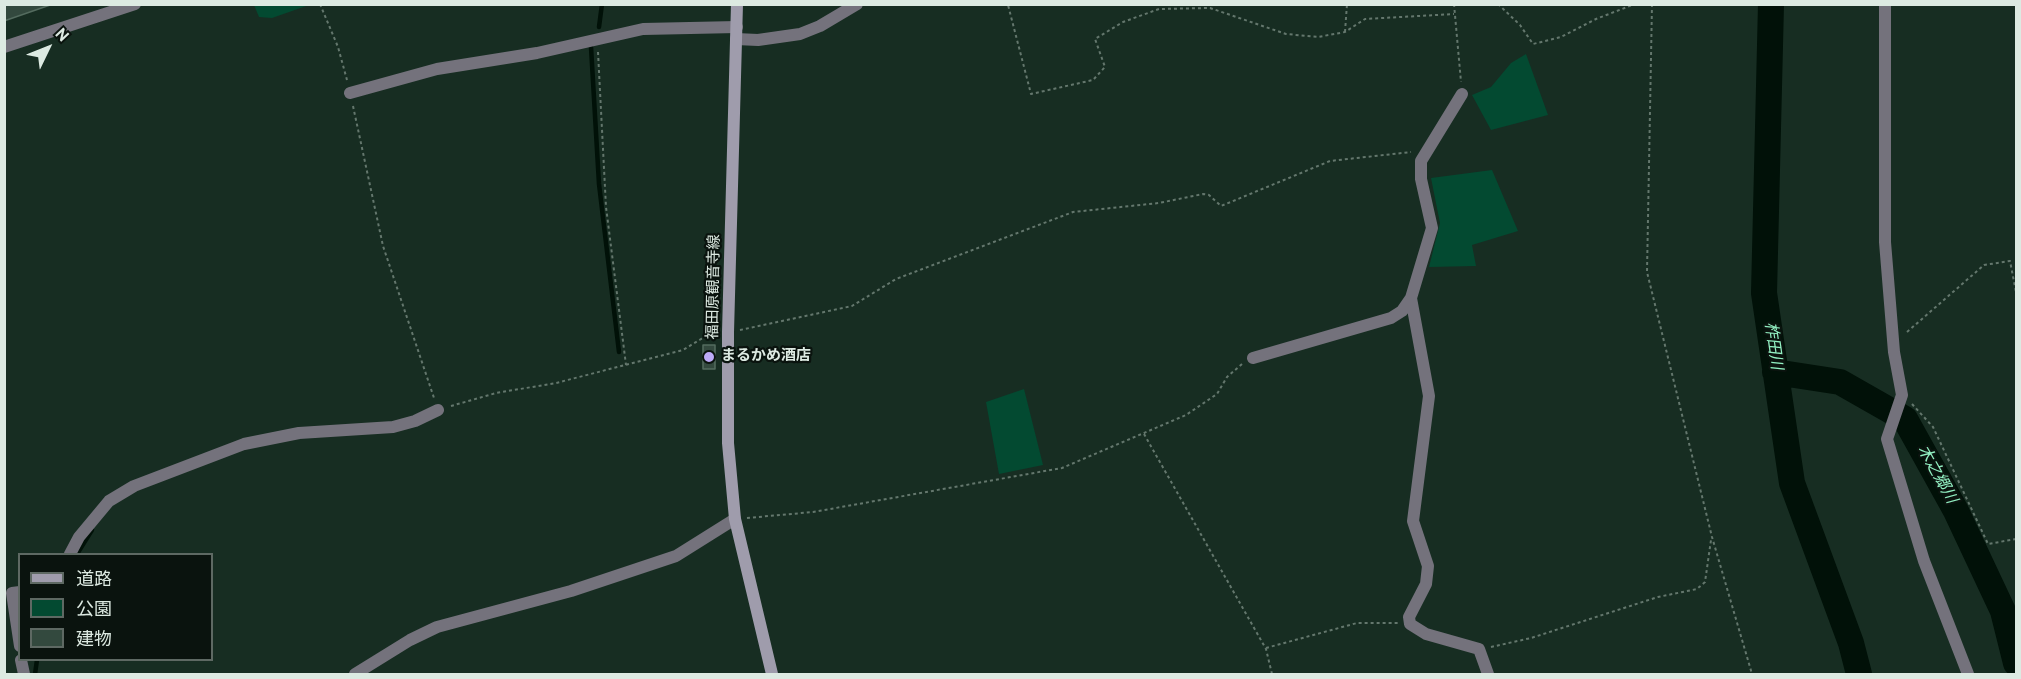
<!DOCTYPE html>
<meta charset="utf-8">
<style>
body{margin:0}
#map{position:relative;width:2021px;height:679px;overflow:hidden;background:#172d22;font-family:Overpass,"Noto Sans JP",sans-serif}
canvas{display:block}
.frame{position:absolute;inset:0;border:6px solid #ddeae2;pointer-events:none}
.legend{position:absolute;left:18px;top:553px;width:195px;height:108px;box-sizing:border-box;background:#0a130e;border:2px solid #5e6963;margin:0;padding:8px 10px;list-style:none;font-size:18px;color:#ddeae2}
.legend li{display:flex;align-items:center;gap:12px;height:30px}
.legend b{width:30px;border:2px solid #5e6963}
.north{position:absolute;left:18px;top:18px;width:60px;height:60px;-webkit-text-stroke:4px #0a130e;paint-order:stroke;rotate:47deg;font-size:16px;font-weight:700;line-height:24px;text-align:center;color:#ddeae2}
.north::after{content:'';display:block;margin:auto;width:21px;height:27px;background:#ddeae2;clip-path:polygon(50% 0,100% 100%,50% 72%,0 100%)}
</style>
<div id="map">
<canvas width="2021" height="679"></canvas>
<div class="frame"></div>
<ul class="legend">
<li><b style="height:8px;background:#9f9cac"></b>道路</li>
<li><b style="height:16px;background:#034a31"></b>公園</li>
<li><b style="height:16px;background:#33493e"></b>建物</li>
</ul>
<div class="north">N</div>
</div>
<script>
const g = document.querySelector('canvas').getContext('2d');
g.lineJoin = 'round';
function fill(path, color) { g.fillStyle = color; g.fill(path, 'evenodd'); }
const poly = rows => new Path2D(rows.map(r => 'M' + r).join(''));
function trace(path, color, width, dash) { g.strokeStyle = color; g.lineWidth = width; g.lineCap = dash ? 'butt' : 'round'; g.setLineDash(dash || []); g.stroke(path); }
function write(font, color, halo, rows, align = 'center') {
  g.font = font + ' Overpass,"Noto Sans JP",sans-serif'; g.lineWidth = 4.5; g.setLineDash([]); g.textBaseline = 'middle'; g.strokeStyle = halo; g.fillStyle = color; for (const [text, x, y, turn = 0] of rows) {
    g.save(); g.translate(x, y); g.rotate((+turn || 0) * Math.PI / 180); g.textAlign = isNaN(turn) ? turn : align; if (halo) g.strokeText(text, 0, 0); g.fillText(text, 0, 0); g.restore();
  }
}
fill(poly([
 [254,5,309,5,272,18,259,17],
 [1526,54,1548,115,1491,130,1472,95,1491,87,1511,63],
 [1492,170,1518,231,1472,245,1476,266,1429,267,1440,223,1431,178],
 [1024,389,1043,465,999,474,986,402]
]), '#034a31');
trace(poly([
 [599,27,602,4],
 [591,47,599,184,619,352],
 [77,554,92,530],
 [35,674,37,660]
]), '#011108', 4.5);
trace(poly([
 [1771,4,1764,293,1792,483,1851,643,1859,674],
 [1775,372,1840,382,1905,419,1956,511,2003,611,2016,663]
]), '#011108', 26);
const building = poly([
 [4,4,53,4,4,21,4,4],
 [703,345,715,345,715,369,703,369,703,345]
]);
fill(building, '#33493e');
trace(building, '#546c5f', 1.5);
trace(poly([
 [320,4,338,47,347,80],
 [1003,4,1008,5,1031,94,1093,80,1105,67,1095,39,1123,22,1159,9,1210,8,1286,34,1318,37,1345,32,1365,19,1454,14],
 [1454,4,1461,82],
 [1498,4,1520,25,1533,44,1561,37,1596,19,1635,4],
 [1652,4,1647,272,1712,537,1752,674],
 [1345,32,1347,4],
 [598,52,606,207,626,365],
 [353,106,383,246,434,398],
 [740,330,852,306,896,279,1073,212,1159,203,1203,194,1209,195,1221,206,1330,161,1411,152],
 [1907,332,1984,265,2010,261,2016,292],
 [1912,404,1933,427,1988,544,2016,539],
 [451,406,496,393,556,383,683,350,701,339,714,336],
 [1144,434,1266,649,1272,674],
 [747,518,813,512,1062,468,1186,415,1217,394,1227,377,1242,364],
 [1491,647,1531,638,1658,597,1697,589,1705,582,1711,540],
 [1266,648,1357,623,1398,623]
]), '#64776d', 2, [3, 3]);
trace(poly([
 [1885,4,1885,242,1894,352,1902,395,1887,439,1924,561,1968,674],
 [736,39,758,40,800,34,820,26,857,4],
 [4,47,135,4],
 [350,93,437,69,537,53,643,29,737,27],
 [1462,94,1421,161,1421,179,1432,228,1411,298,1429,396,1413,521,1428,566,1426,584,1409,617,1410,624,1426,634,1479,649,1488,674],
 [1253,358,1391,318,1402,311,1411,298],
 [70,554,79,537,109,501,134,486,244,444,299,433,393,427,415,421,438,410],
 [20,592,12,593,20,646],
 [21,660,24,674],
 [355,674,410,640,437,627,571,591,676,556,735,519]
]), '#74727c', 12);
trace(poly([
 [737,4,728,332,728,443,735,519,772,674]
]), '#9f9cac', 12);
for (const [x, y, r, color] of [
 [709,357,6,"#bcaaf6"]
]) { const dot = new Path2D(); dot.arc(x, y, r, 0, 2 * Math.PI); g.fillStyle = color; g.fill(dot); trace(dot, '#0a130e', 2); }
write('15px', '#ddeae2', '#0a130e', [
 ["福田原観音寺線",715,287,-89]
]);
write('bold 15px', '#ddeae2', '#0a130e', [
 ["まるかめ酒店",721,357]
], 'left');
write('italic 16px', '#92f0c2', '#0a130e', [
 ["柞田川",1772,346,82],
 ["木之郷川",1936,475,61]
]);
</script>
